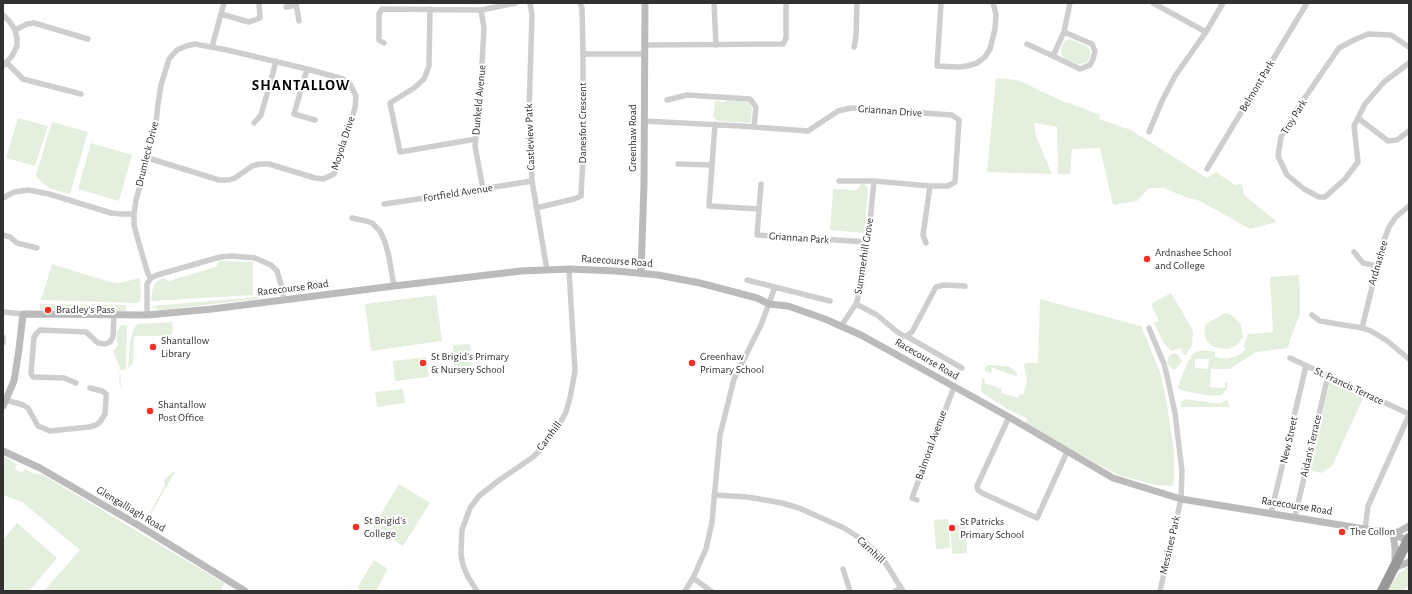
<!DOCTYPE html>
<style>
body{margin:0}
#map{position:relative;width:1412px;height:594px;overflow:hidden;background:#fff;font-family:"Alegreya Sans",sans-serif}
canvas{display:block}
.frame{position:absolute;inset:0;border:4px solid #313131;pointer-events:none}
</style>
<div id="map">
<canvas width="1412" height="594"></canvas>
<div class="frame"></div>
</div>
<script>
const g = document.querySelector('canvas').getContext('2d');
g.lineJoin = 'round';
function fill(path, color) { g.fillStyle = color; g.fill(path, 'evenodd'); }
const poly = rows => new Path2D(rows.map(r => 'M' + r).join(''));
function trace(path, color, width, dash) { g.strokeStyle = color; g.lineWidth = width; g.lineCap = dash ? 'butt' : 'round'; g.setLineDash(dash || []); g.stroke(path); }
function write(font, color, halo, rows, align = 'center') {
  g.font = font + ' "Alegreya Sans",sans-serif'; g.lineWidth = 4; g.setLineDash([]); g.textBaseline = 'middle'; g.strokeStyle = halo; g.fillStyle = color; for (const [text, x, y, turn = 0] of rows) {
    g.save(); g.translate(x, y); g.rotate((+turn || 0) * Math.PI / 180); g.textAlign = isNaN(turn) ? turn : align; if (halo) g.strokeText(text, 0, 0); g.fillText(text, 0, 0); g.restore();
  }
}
fill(poly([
 [1070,39,1087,46,1090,50,1090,55,1087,63,1077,64,1063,57,1061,53,1062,45,1066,40],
 [996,78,1018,80,1064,102,1072,104,1100,115,1099,119,1131,130,1207,178,1216,172,1235,185,1242,184,1244,195,1277,222,1250,229,1200,201,1185,197,1164,188,1149,188,1137,201,1113,205,1100,148,1072,149,1070,174,1058,174,1057,127,1036,123,1034,123,1036,136,1052,174,987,172],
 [727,100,749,102,752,108,751,121,749,123,718,121,713,117,715,101,725,102],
 [18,118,48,126,35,166,6,158],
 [52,122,88,132,70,194,51,189,38,179,36,175],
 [91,143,132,155,119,201,78,189],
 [863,183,867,187,868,190,864,233,830,230,833,191,834,189,857,190,861,184],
 [219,261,253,262,253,295,151,301,152,291,154,286,156,282,163,278,169,281,216,267],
 [52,264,110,282,119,283,140,278,141,298,138,303,41,300],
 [1300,275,1299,278,1300,288,1300,314,1290,339,1288,348,1256,352,1230,369,1211,369,1210,387,1225,388,1225,382,1228,383,1227,389,1222,395,1212,396,1180,390,1178,387,1181,378,1189,360,1191,359,1191,356,1195,352,1205,350,1215,352,1215,357,1227,359,1239,355,1246,349,1244,346,1248,334,1273,332,1270,277],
 [1195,359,1209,359,1208,369,1195,368],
 [1171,293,1192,329,1193,333,1192,345,1186,355,1184,355,1180,348,1171,351,1163,342,1154,323,1159,321,1151,304],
 [436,295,442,341,371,351,365,304],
 [258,297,258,299,160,310,154,308,152,306],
 [1040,299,1141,326,1160,372,1166,399,1174,451,1174,478,1173,485,1172,486,1156,485,1118,475,1025,424,1028,419,1009,410,981,392,982,378,985,379,984,383,1002,389,1001,393,1018,398,1020,394,1023,395,1027,381,1024,365,1026,363,1038,363],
 [40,304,126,305,126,311,51,310,49,308,45,307,44,310,41,310,40,308],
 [1225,313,1230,314,1238,321,1241,325,1243,337,1236,346,1227,349,1219,348,1212,346,1206,340,1204,331,1206,324],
 [172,322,173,332,169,336,134,336,133,364,128,368,130,341,134,328,138,324],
 [121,325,127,325,126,369,120,370,121,388,119,383,120,368,113,351,118,345,117,342,117,332],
 [470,344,472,372,455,373,453,345],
 [1174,353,1178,355,1182,361,1176,369,1173,369,1167,363,1169,356],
 [426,357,429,377,395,381,393,361],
 [988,365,1009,366,1017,373,1017,376,992,368,991,373,985,371,985,367],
 [1330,382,1363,398,1332,466,1321,473,1309,470],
 [403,389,405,403,377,407,375,392],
 [1185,399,1214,403,1220,403,1227,400,1230,407,1181,407,1181,403],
 [3,456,17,464,15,469,22,473,25,469,33,473,43,475,224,583,221,591,44,591,80,550,22,502,3,495],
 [176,471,168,484,151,514,150,513,165,485,164,480,170,474],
 [399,484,430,503,403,546,373,527],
 [948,519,950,548,936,549,934,520],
 [17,523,57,558,29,591,3,591,3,540],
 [965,523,967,553,952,554,950,524],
 [374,560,388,569,376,591,362,591,357,588],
 [1409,566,1409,585,1403,591,1388,591,1388,589,1398,574]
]), '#e5efde');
trace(poly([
 [296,3,299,21],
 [530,3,532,15,529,112,532,181,547,270],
 [714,3,716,45],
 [941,3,937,66,958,67,967,66,977,63,985,57,990,49,995,29,996,14,993,3],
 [1153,3,1206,32],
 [286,7,296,5],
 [430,9,429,66,424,79,414,88,390,103,400,152,476,139],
 [481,10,484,28,480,100,475,146,483,189],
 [221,14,249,22,260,18,259,3],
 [3,15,10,22,15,30,17,38,17,46,12,56,3,66],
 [15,30,27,24,34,23,88,39],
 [384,43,379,40,379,14,382,9,481,10,516,3],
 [1027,44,1053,56,1064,32,1070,3],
 [644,45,783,44,786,38,786,3],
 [212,47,224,3],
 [854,47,856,37,857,3],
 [1409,47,1391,35,1368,34,1354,40,1339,48,1295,112,1281,137,1278,156,1287,175,1304,189,1319,197,1325,197,1345,179,1358,162,1354,126,1365,104,1384,82,1409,63],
 [583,54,644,54],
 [1053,56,1080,69,1090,65,1093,59,1095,51,1092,44,1064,32],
 [7,63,23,79,81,94],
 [307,69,294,114,315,120],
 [270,84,276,61],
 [667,100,687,95,750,99,756,107,754,127],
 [1358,118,1388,141,1397,140,1409,131],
 [644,121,740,126,808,131,838,111,851,108,952,115,959,120,955,182,948,186,930,186],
 [254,123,261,115,269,87],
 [715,124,709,206,759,209],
 [1149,132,1162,101,1175,76,1206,32,1223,3],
 [678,164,712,165],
 [1207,169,1307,3],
 [839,181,874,181,930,186,923,235,926,243],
 [761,184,757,235,868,242],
 [3,198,14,192,29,190,49,194,111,213,121,214,134,214],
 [384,204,432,197,532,181],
 [536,208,574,199,581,196,583,158,583,54,582,8,580,3],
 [352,218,366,221,372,223,380,231,385,242,389,257,394,286],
 [3,235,10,237,17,243,37,248],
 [1354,252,1363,263,1377,266],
 [151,278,157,275,220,257,232,256,255,258,271,265,277,271,282,288,284,300],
 [747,280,830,301],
 [856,304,877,315,896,331,904,336,906,336,912,332,936,287,944,285,965,286],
 [3,312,23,314],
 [147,315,147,284,151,278,148,274,138,240,134,225,134,214,136,200,143,175,155,132,158,104,161,85,169,59,177,50,186,46,195,44,227,50,307,69,343,79,350,84,356,96,355,108,337,168,334,174,323,179,315,178,269,164,260,164,252,166,235,178,229,180,219,180,148,158],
 [1312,315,1320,321,1362,328,1371,331,1386,340,1409,359],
 [841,326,856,304,862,285,868,242,874,181],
 [1149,328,1164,364,1168,380,1175,413,1182,471,1181,499,1160,591],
 [1362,328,1383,243,1389,227,1396,217,1409,206],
 [906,336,962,368],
 [3,343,3,337],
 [1290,358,1409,414],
 [76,383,64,378,33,377,31,373,34,337,37,333,40,330,86,332,98,343,105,344,110,342,113,337,114,316],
 [6,400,23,405,28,408,38,426,50,431,89,427,96,425,100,422,105,414,106,399,106,394,102,391,90,388],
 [1009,417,977,486,978,490,982,493,1037,518,1067,452],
 [714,495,748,497,782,503,799,508,844,528,863,540,883,559,903,591],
 [917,500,912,498,954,387],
 [1271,513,1306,366],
 [1295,516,1328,376],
 [1365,529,1368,506,1409,415],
 [843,569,850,591],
 [693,578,711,591],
 [477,591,468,577,463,565,461,554,462,530,470,508,479,496,498,481,533,457,541,449,554,434,566,412,570,398,575,371,569,269],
 [685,591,693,578,706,549,712,522,720,435,734,379,761,325,775,287],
 [895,591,901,588]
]), '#cecece', 5.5);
trace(poly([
 [641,273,644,184,645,3],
 [3,406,14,381,19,349,23,314,147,315,212,309,394,286,521,271,569,269,616,271,658,275,700,283,757,298,769,304,788,306,825,319,861,335,1009,417,1113,478,1181,499,1365,529,1393,534,1409,541],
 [3,451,40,468,138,525,245,591],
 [1392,534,1400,531,1409,526],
 [1393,534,1395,547,1395,563],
 [1394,568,1409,562]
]), '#bbb', 7);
trace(poly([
 [1382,591,1409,538]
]), '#989898', 10);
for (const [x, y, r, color] of [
 [1147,259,4,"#f63025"],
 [48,310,4,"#f63025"],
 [153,347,4,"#f63025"],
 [423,363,4,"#f63025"],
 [692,363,4,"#f63025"],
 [150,411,4,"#f63025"],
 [356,527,4,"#f63025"],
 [952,528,4,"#f63025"],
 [1342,532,4,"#f63025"]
]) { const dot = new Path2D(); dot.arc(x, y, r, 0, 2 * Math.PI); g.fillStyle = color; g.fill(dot); trace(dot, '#fff', 1.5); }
write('11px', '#313131', '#fff', [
 ["Belmont Park",1257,86,-59],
 ["Dunkeld Avenue",479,100,-85],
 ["Griannan Drive",890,111,4],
 ["Troy Park",1294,117,-58],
 ["Danesfort Crescent",583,123,-90],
 ["Castleview Patk",530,137,-92],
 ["Greenhaw Road",633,138,-90],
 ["Moyola Drive",343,143,-72],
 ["Drumleck Drive",147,154,-76],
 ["Fortfield Avenue",458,193,-9],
 ["Griannan Park",799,238,4],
 ["Summerhill Grove",864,256,-81],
 ["Racecourse Road",617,261,4],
 ["Ardnashee",1378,263,-74],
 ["Racecourse Road",293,288,-7],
 ["Racecourse Road",927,359,30],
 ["St. Francis Terrace",1349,386,25],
 ["Carnhill",549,436,-53],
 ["New Street",1289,440,-77],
 ["Balmoral Avenue",931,445,-70],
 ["Aidan's Terrace",1311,446,-77],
 ["Racecourse Road",1297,506,9],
 ["Glengalliagh Road",131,509,31],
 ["Messines Park",1170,545,-77],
 ["Carnhill",871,550,43]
]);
write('11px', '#313131', '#fff', [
 ["Ardnashee School",1155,253],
 ["and College",1155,266],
 ["Bradley's Pass",56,310],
 ["Shantallow",161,341],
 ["Library",161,354],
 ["St Brigid's Primary",431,357],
 ["& Nursery School",431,370],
 ["Greenhaw",700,357],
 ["Primary School",700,370],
 ["Shantallow",158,405],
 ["Post Office",158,418],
 ["St Brigid's",364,521],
 ["College",364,534],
 ["St Patricks",960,522],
 ["Primary School",960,535],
 ["The Collon",1350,532]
], 'left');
g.letterSpacing = '1px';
write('bold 15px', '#000', '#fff', [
 ["SHANTALLOW",301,85]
]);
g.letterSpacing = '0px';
</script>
